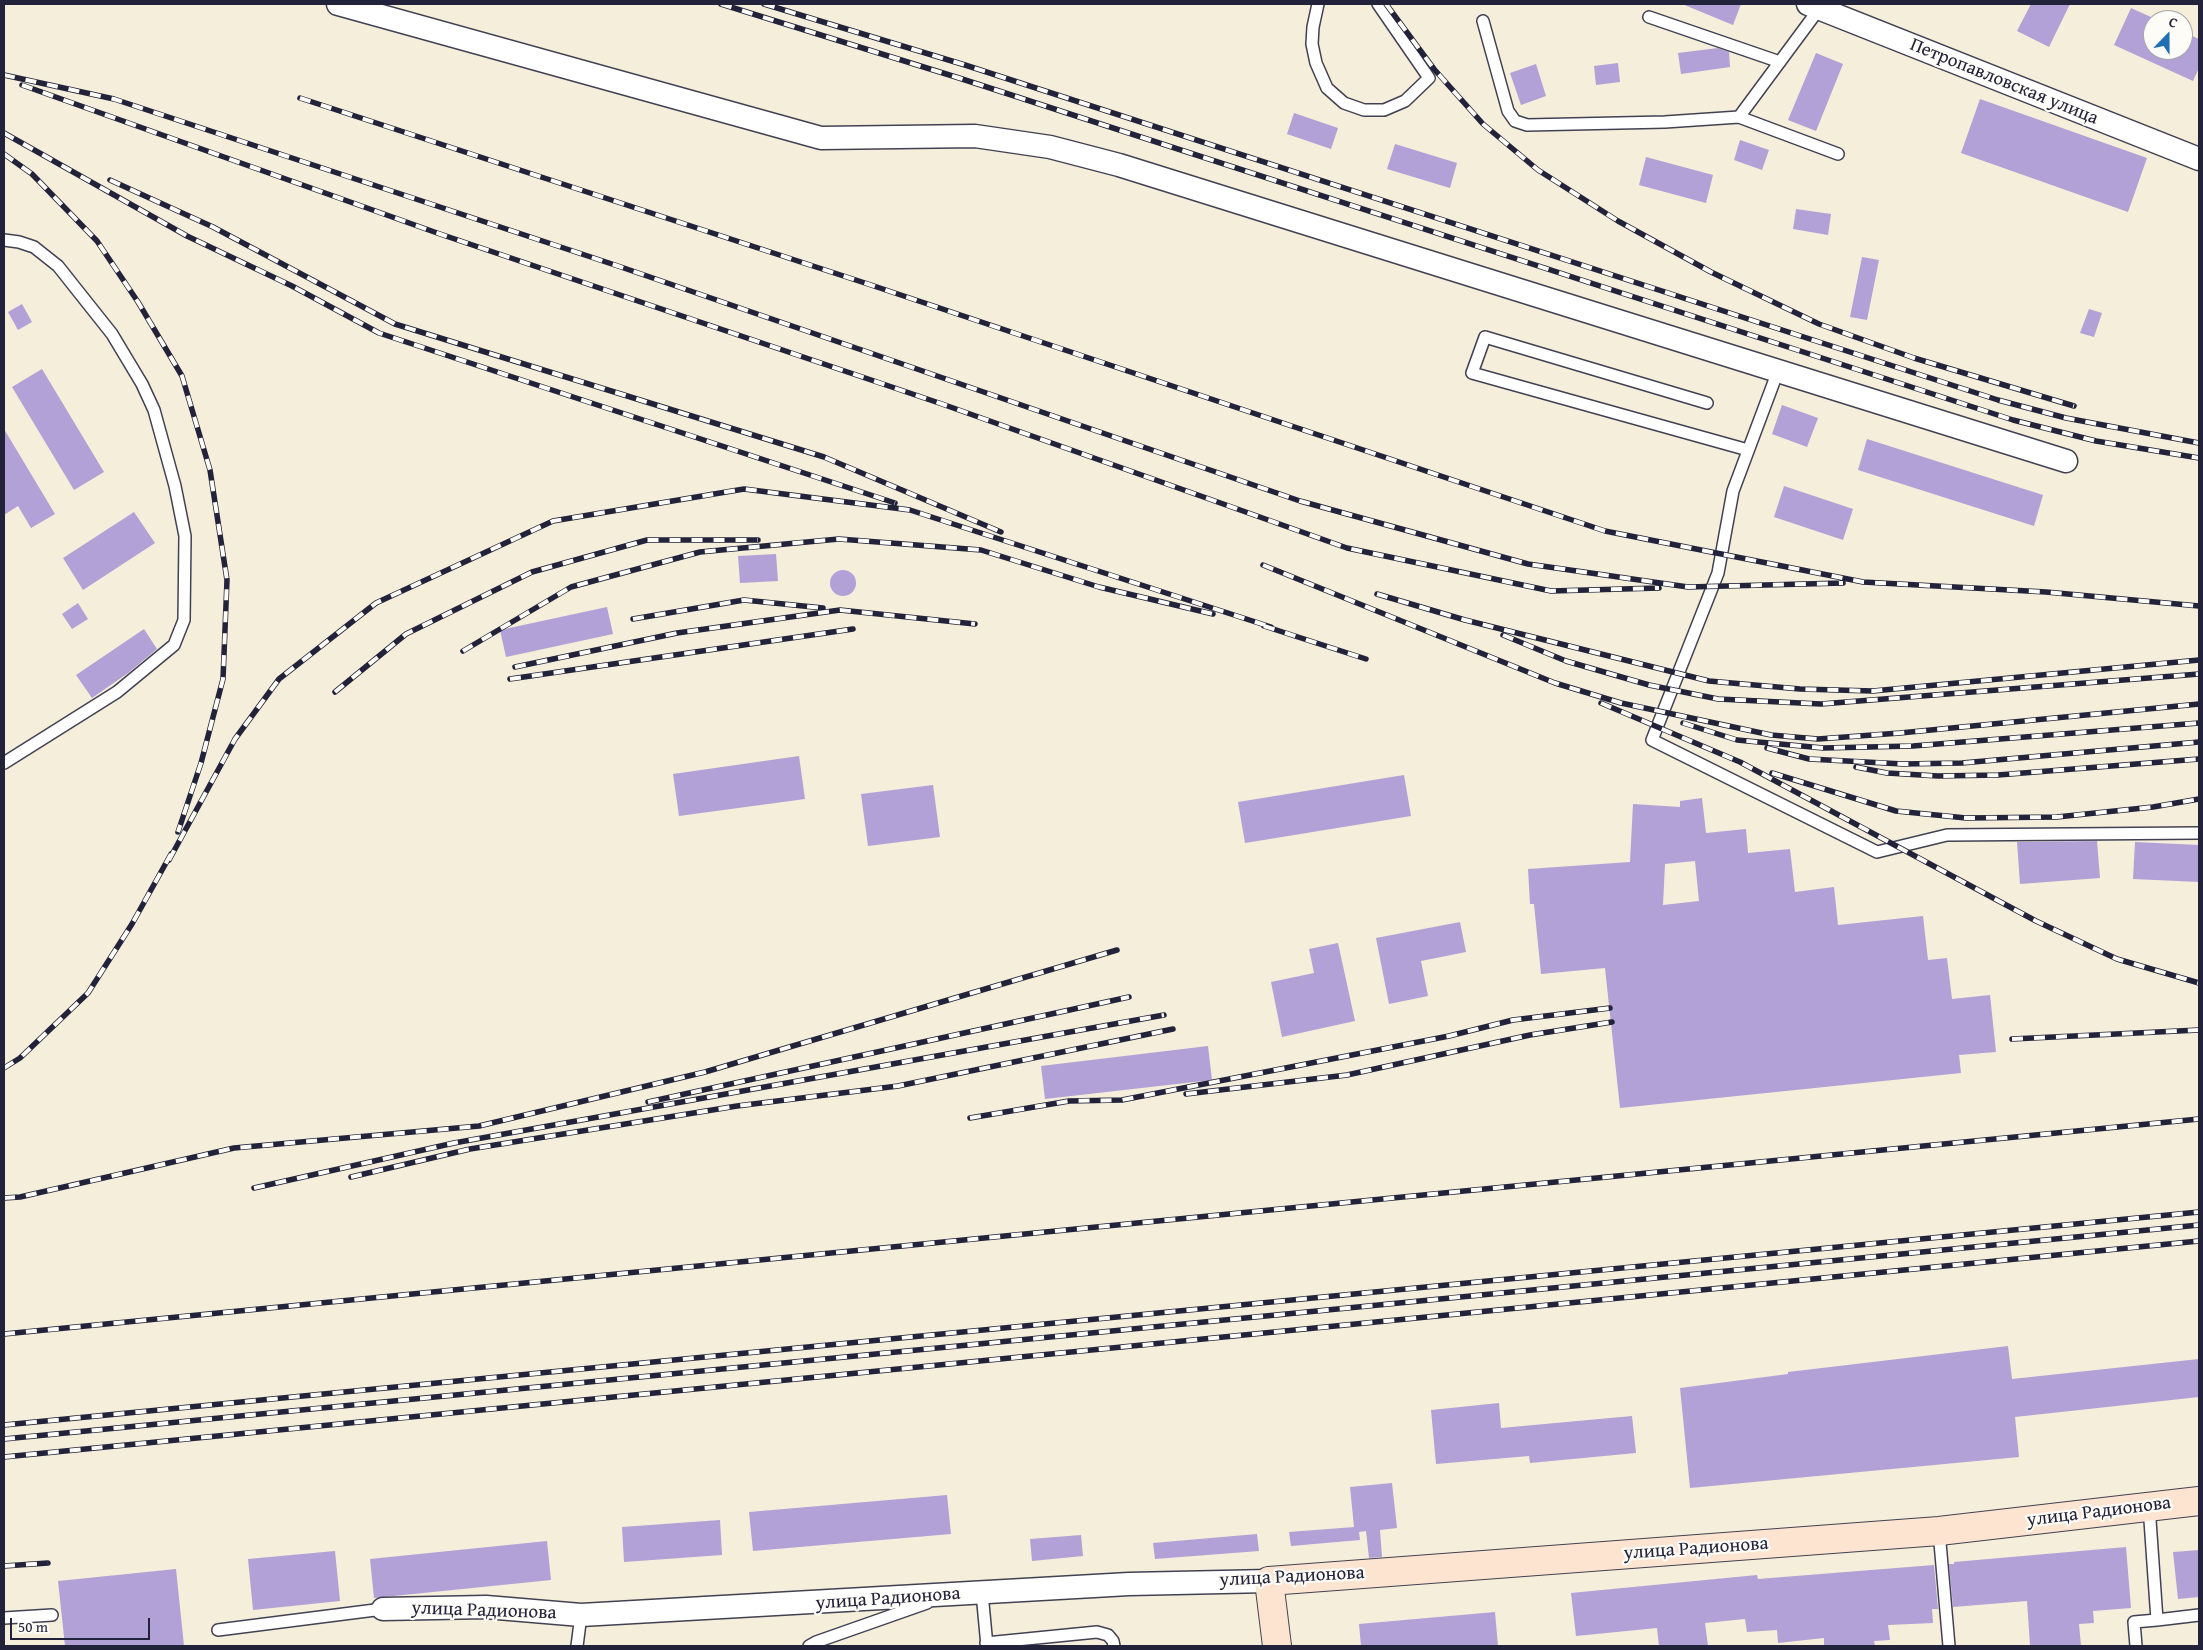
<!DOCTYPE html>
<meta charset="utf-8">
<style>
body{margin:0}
#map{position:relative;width:2203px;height:1650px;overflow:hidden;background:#f4eeda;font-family:"Gentium Book Plus",serif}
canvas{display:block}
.frame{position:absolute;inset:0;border:5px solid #22223b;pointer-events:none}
.north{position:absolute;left:2143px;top:10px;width:50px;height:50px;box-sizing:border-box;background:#fdfcf7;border:1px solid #a5a5ac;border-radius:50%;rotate:22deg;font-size:14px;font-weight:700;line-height:20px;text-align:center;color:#22223b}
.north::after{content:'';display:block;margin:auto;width:18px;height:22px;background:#1f6fb2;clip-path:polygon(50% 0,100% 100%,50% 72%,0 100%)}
.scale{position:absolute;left:10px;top:1618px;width:140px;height:22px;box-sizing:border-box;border:2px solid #22223b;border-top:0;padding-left:6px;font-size:15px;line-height:18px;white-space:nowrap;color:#22223b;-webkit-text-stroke:4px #fdfcf7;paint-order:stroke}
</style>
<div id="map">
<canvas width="2203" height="1650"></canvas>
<div class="frame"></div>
<div class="north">С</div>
<div class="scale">50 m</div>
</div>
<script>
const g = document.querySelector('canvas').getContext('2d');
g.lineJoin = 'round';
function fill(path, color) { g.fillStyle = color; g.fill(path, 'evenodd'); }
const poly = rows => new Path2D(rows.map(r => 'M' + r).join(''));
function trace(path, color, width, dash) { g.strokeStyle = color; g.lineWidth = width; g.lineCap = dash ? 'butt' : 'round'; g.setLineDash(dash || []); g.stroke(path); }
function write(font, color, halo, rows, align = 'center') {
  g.font = font + ' "Gentium Book Plus",serif'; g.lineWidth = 4.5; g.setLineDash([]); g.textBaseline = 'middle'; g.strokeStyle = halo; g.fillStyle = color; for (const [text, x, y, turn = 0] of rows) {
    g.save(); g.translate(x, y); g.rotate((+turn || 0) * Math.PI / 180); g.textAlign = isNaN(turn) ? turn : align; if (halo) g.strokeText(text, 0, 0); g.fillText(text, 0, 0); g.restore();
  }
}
fill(poly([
 [1682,4,1741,4,1733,25],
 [2031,4,2070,4,2049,47,2017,31],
 [2131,8,2153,18,2153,50,2183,50,2183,32,2199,39,2199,68,2193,81,2114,45],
 [1718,48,1729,52,1730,67,1681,74,1678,53],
 [1816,53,1843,64,1816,131,1788,120],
 [1618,63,1620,82,1596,85,1594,66],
 [1536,64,1546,96,1521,105,1510,73],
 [1980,99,2147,158,2128,212,1961,153],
 [1294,113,1338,128,1331,149,1287,134],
 [1740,140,1769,150,1762,170,1734,160],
 [1395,144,1457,163,1450,188,1387,169],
 [1646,157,1713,175,1706,203,1639,185],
 [1796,209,1831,214,1828,235,1793,229],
 [1862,257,1879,260,1867,320,1850,317],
 [22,304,32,322,18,330,8,312],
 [2089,309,2102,313,2094,337,2080,333],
 [42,369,104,472,74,490,12,387],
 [1782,405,1818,418,1807,447,1772,434],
 [4,429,55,514,31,528,18,506,4,515],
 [1867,439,2043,495,2034,526,1858,470],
 [1784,486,1853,509,1843,540,1774,517],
 [134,512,155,543,83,590,63,558],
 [776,554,778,581,740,583,738,556],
 '830 583a13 13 0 1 1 26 0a13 13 0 1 1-26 0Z',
 [78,603,88,619,72,629,62,614],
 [607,607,613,634,506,657,500,630],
 [144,629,157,649,128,673,92,698,76,675],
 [799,756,805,799,679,816,673,774],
 [1404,775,1411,816,1245,843,1238,802],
 [933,785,940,837,868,846,861,794],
 [1702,798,1706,833,1746,829,1748,853,1790,849,1795,892,1834,887,1838,925,1923,916,1928,960,1947,958,1952,999,1990,995,1996,1052,1959,1055,1961,1073,1620,1108,1605,968,1541,974,1534,904,1530,904,1528,869,1630,862,1633,804,1680,807,1680,801],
 [1695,861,1699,901,1663,905,1665,864],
 [2097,841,2100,878,2020,884,2017,842],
 [2135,842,2199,845,2199,882,2133,879],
 [1460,922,1466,952,1421,961,1428,996,1389,1004,1376,938],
 [1338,943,1355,1021,1282,1037,1271,982,1314,973,1309,949],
 [1208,1046,1212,1080,1045,1099,1041,1066],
 [2008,1346,2012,1379,2199,1359,2199,1397,2015,1417,2019,1457,1690,1488,1680,1388,1788,1374,1788,1372],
 [1499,1403,1501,1428,1632,1416,1636,1453,1530,1463,1529,1456,1436,1464,1431,1410],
 [1392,1483,1397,1528,1380,1530,1382,1557,1369,1558,1366,1531,1359,1532,1360,1540,1291,1546,1289,1532,1354,1527,1350,1487],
 [947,1495,951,1534,753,1551,749,1512],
 [720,1520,722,1555,624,1562,622,1527],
 [1257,1534,1259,1551,1155,1559,1153,1543],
 [1081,1535,1083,1556,1032,1561,1030,1539],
 [547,1541,551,1580,374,1598,370,1559],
 [2126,1547,2131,1608,2093,1611,2094,1623,2079,1624,2081,1646,2030,1645,2027,1601,1953,1607,1949,1564,1954,1564,1954,1562],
 [2199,1550,2199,1597,2178,1599,2173,1552],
 [335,1551,340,1601,253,1610,248,1559],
 [1934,1565,1938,1609,1932,1609,1933,1623,1888,1625,1890,1640,1874,1641,1875,1646,1824,1646,1824,1638,1778,1643,1777,1630,1747,1632,1745,1619,1705,1623,1708,1646,1659,1646,1657,1628,1576,1636,1571,1593,1757,1575,1758,1579],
 [176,1569,184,1646,65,1646,58,1581],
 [1495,1612,1498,1646,1361,1646,1359,1624]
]), '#b1a1d6');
const lane = poly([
 [1318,4,1313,27,1312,44,1316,63,1327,88,1344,103,1364,110,1384,110,1405,101,1429,78,1378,4],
 [1649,17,1780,62],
 [1483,21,1508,111,1515,121,1527,125,1665,122,1739,117,1819,9],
 [1739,117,1838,154],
 [4,240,19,242,34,247,58,266,112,334,142,384,154,410,175,486,185,536,184,620,174,645,117,692,4,763],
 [1778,371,1733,491,1718,573,1652,740,1877,852,1947,835,2199,833],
 [1707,403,1485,337,1472,373,1748,450],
 [2149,1506,2157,1620,2199,1615],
 [1939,1531,1949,1646],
 [982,1593,987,1646],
 [4,1618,52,1615],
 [218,1630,383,1609],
 [986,1643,1097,1632,1108,1635,1113,1641,1114,1646],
 [577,1646,581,1615],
 [809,1646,816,1642,927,1603],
 [2136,1646,2134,1622,2157,1620]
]);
const street = poly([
 [338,4,821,138,975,136,1050,147,1119,165,2066,461],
 [1808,4,2199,159],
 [383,1609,486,1607,581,1615,1129,1584,1269,1581]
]);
const secondary = poly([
 [1277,1646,1269,1581,1939,1531,2199,1501]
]);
trace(lane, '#424153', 14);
trace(street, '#424153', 25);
trace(secondary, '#424153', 30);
trace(lane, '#fff', 11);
trace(street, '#fff', 22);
trace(secondary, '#fde4d1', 28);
const rail = poly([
 [721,4,959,78,2013,420,2096,441,2199,458],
 [764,4,965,65,1998,400,2066,418,2199,443],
 [1386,4,1434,69,1483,124,1538,170,1618,221,1711,272,1819,324,1914,358,2074,406],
 [4,75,114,99,618,266,1300,501,1528,564,1688,587,1843,583],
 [22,85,440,234,942,404,1347,548,1551,591,1659,588],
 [300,98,868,284,1605,531,1863,582,2046,592,2199,606],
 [4,133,187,236,292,286,379,333,895,503],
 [4,154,32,174,97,241,138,302,182,376,210,470,227,580,223,679,201,763,178,832],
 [110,180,213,227,395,324,824,457,1001,532],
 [1263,565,1555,683,1621,703,1771,735,1818,739,1900,733,2199,704],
 [1377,594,1465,620,1709,681,1800,689,1873,691,2199,660],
 [633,619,744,600,823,608],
 [1264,626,1366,659],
 [1503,635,1566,661,1649,685,1718,699,1821,704,2199,674],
 [463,651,571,587,700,552,839,539,981,550,1099,587,1213,614],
 [515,667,677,633,840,610,975,624],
 [510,679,853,629],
 [335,692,406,634,532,572,647,540,758,540],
 [1601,703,1740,762,2036,921,2117,959,2199,983],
 [1683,723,1737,740,1823,748,1913,746,2199,723],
 [1767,748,1809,759,1903,764,1962,763,2199,742],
 [1856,767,1887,773,1938,776,1998,775,2199,759],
 [1772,773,1896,811,1966,818,2057,817,2153,807,2199,799],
 [169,860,235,739,279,679,376,603,553,521,744,489,910,510,1271,627],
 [2012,1039,2199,1030],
 [4,1068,20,1058,88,993,132,924,171,854],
 [1186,1094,1347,1075,1530,1035,1612,1022],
 [648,1102,1129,997],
 [970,1118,1069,1101,1122,1100,1449,1036,1513,1020,1610,1008],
 [351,1177,470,1149,737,1106,898,1086,1173,1029],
 [254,1188,454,1143,1164,1015],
 [4,1198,20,1197,234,1148,479,1126,705,1072,1117,950],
 [4,1334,2199,1119],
 [4,1425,2199,1212],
 [4,1439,2199,1225],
 [4,1457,2199,1241],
 [4,1566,48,1563]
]);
trace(rail, '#22223b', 5.5);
trace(rail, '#fdfcf7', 4, [11]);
write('19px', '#22223b', '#fdfcf7', [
 ["Петропавловская улица",2004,82,22],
 ["улица Радионова",2099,1512,-7],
 ["улица Радионова",1696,1549,-4],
 ["улица Радионова",1292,1577,-3],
 ["улица Радионова",888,1599,-4],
 ["улица Радионова",484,1611,2]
]);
</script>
